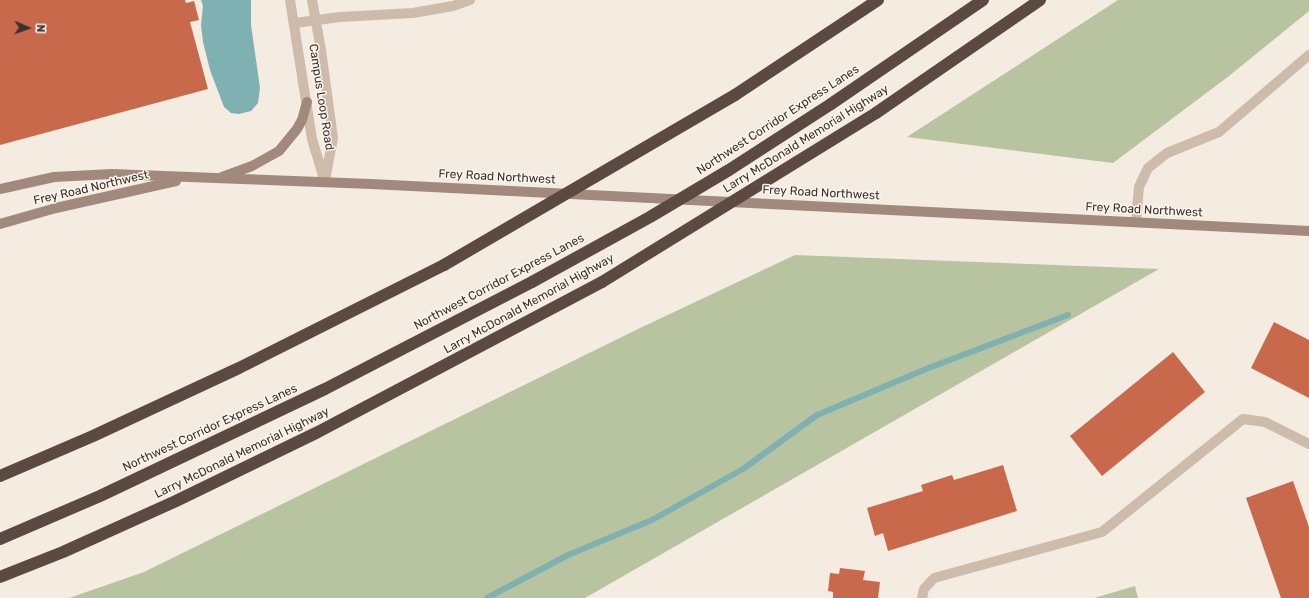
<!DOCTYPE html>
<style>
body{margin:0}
#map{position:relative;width:1309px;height:598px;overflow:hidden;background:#f4ebe1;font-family:Rubik,sans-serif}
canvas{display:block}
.north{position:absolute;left:8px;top:8px;width:40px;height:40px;-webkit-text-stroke:3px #fbf5ee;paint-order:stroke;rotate:92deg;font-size:11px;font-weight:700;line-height:16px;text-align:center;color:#3b302b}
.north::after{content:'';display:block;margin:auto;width:14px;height:18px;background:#3b302b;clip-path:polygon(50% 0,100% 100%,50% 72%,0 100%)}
</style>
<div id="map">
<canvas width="1309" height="598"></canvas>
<div class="north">N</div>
</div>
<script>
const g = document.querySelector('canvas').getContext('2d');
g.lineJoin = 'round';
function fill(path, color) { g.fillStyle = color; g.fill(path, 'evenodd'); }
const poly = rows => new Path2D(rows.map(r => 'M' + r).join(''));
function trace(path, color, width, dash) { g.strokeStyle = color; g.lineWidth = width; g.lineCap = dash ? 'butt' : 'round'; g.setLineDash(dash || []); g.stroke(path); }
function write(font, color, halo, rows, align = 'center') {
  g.font = font + ' Rubik,sans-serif'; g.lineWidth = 3; g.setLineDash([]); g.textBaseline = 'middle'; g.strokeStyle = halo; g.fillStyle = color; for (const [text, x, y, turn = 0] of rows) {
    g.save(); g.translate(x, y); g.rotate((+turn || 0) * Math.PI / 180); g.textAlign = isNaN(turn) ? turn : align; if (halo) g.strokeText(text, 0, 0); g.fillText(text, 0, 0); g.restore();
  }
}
fill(poly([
 [1118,0,1309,0,1309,11,1229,76,1113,163,907,137],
 [795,255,1159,269,585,598,69,598,144,572,638,329],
 [1135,586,1138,598,1094,598]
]), '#b8c4a0');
fill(poly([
 [201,0,251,0,251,25,260,88,258,103,251,111,239,114,231,113,224,107,210,70,203,42,201,25,203,6]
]), '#7fb0b2');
trace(poly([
 [487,598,568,555,652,520,743,469,817,415,926,369,1068,315]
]), '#7fb0b2', 6);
fill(poly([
 [0,0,185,0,186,3,194,1,199,20,190,22,208,89,0,145],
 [1274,322,1309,340,1309,398,1251,368],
 [1173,352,1205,392,1102,476,1070,436],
 [1003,465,1017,511,888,551,883,533,875,536,867,508,923,491,921,485,952,475,954,480],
 [1293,481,1309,527,1309,598,1281,598,1246,498],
 [840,568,865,571,863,580,880,582,878,598,833,598,833,592,828,591,830,573,839,574]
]), '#c8694b');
trace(poly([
 [1136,222,1139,187,1148,168,1167,153,1219,132,1309,55],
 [922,598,924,589,934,578,1102,532,1243,419,1265,422,1309,444]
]), '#cdbbac', 10);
trace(poly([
 [290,0,312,139,325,182],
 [312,0,321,50,333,138,325,180],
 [295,23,340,17,413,13,453,6,470,0]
]), '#cdbbac', 10);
trace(poly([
 [222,177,252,166,279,151,297,129,302,120,307,102],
 [0,189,54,177,112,174,371,184,1309,231],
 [0,224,56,208,176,181]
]), '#a18a7d', 10);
trace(poly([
 [735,95,878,0],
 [831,104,983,0],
 [876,113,1040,0],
 [0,476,93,436,239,368,444,265],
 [0,539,100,496,325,389,532,282],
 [0,577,63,552,176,501,318,432,602,282]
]), '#5c4a42', 12);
trace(poly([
 [444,265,735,95],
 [532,282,650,217,729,170,831,104],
 [602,282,876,113]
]), '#5c4a42', 12);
write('12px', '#3b302b', '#fbf5ee', [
 ["Campus Loop Road",321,97,81],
 ["Northwest Corridor Express Lanes",778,120,-33],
 ["Larry McDonald Memorial Highway",806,139,-32],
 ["Frey Road Northwest",497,177,3],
 ["Frey Road Northwest",91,188,-13],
 ["Frey Road Northwest",821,193,3],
 ["Frey Road Northwest",1144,210,3],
 ["Northwest Corridor Express Lanes",499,282,-28],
 ["Larry McDonald Memorial Highway",529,304,-29],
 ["Northwest Corridor Express Lanes",210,428,-25],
 ["Larry McDonald Memorial Highway",242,453,-26]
]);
</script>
